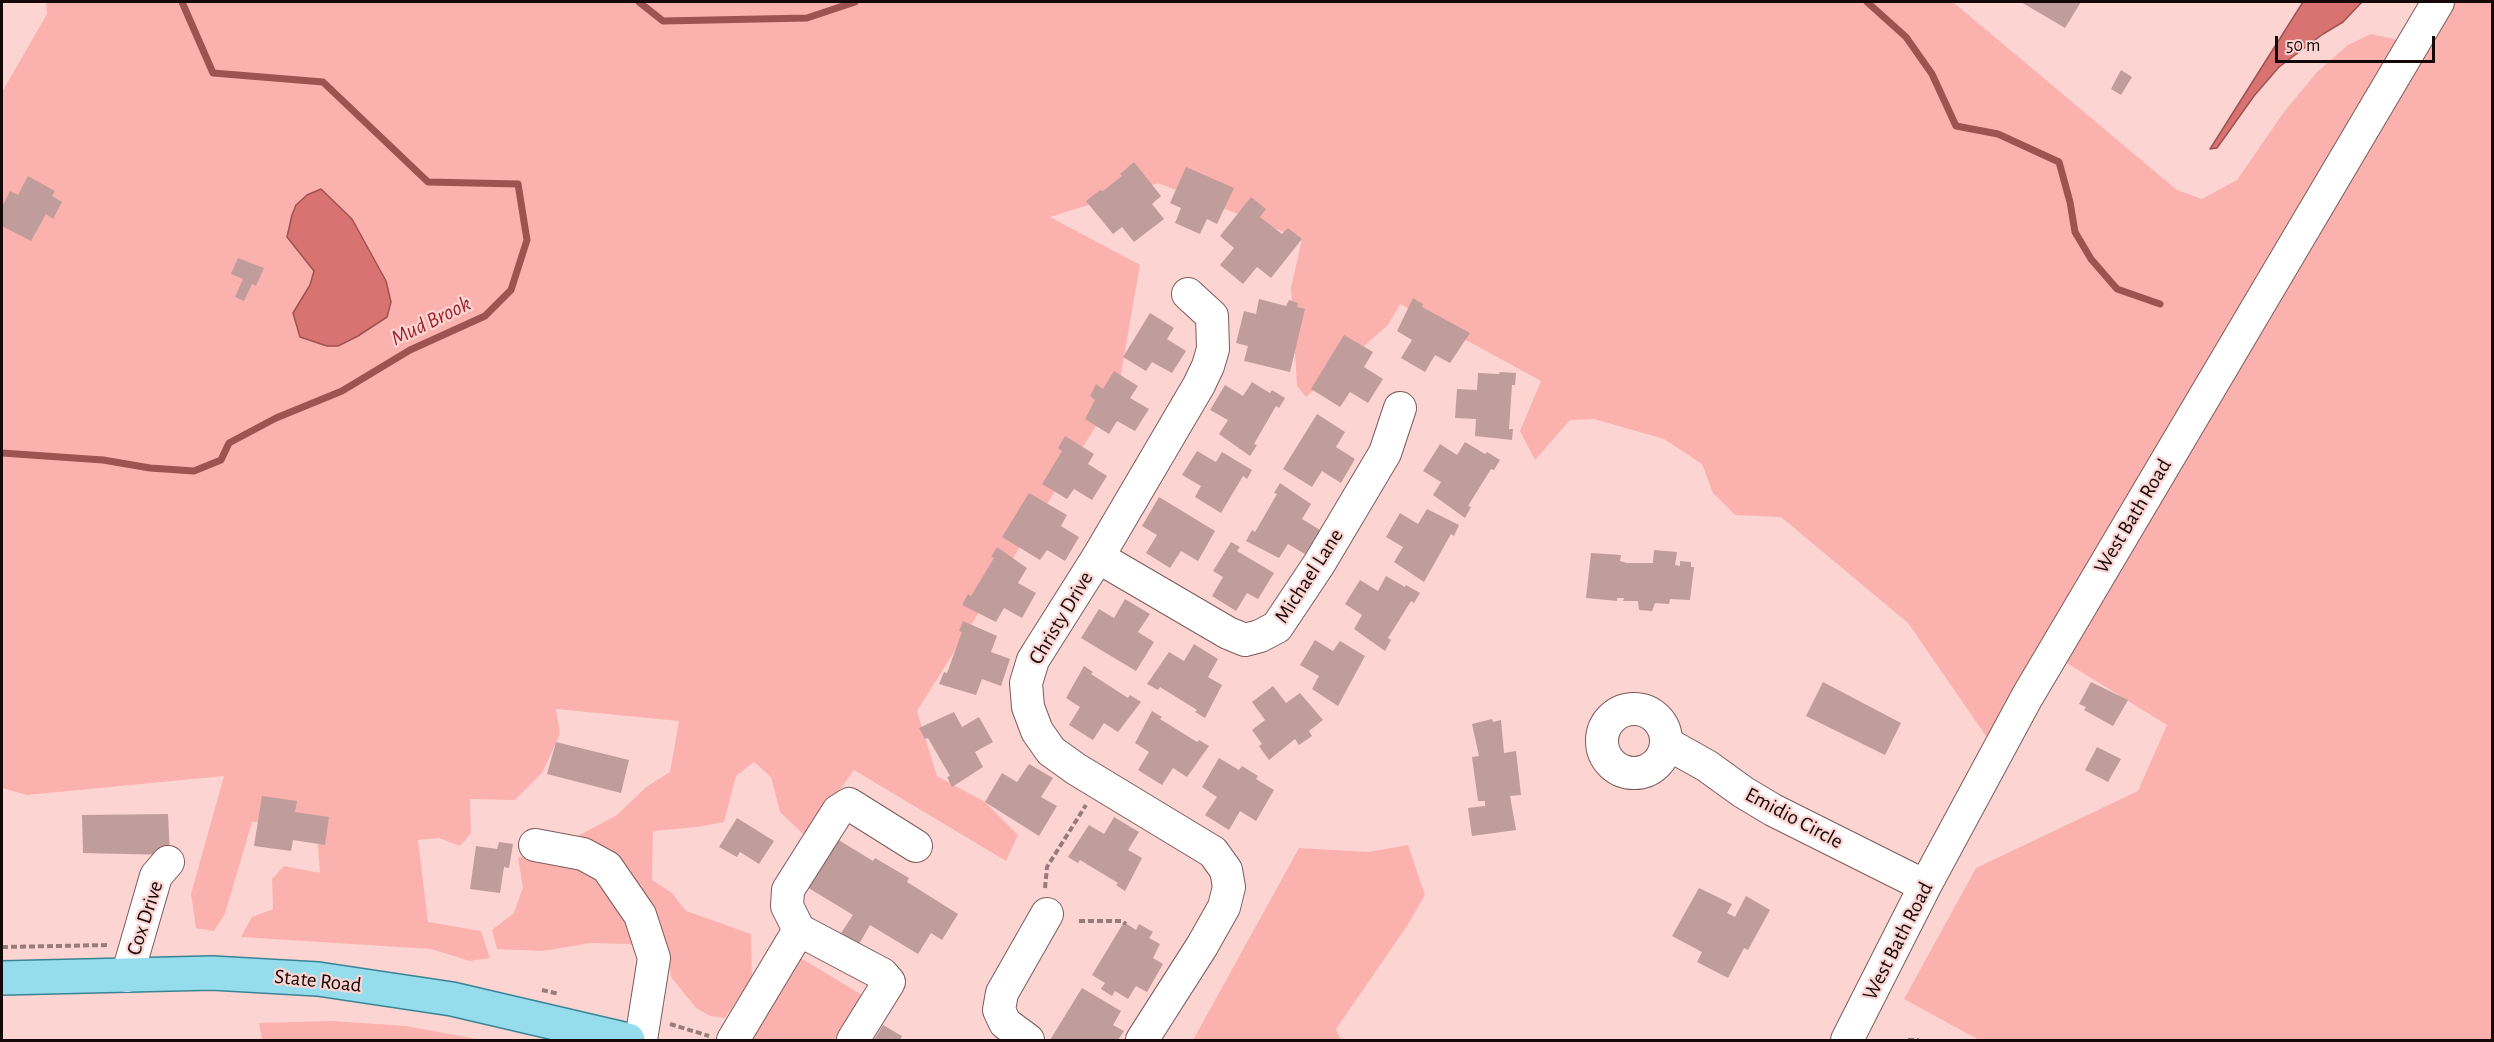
<!DOCTYPE html>
<style>
body{margin:0}
#map{position:relative;width:2494px;height:1042px;overflow:hidden;background:#fcd5d3;font-family:"Alegreya Sans",sans-serif}
canvas{display:block}
.frame{position:absolute;inset:0;border:3px solid #140808;pointer-events:none}
.scale{position:absolute;left:2275px;top:36px;width:160px;height:27px;box-sizing:border-box;border:3px solid #140808;border-top:0;padding-left:8px;font-size:18px;line-height:21px;white-space:nowrap;color:#140808;-webkit-text-stroke:4px #fcd5d3;paint-order:stroke}
</style>
<div id="map">
<canvas width="2494" height="1042"></canvas>
<div class="frame"></div>
<div class="scale">50 m</div>
</div>
<script>
const g = document.querySelector('canvas').getContext('2d');
g.lineJoin = 'round';
function fill(path, color) { g.fillStyle = color; g.fill(path, 'evenodd'); }
const poly = rows => new Path2D(rows.map(r => 'M' + r).join(''));
function trace(path, color, width, dash) { g.strokeStyle = color; g.lineWidth = width; g.lineCap = dash ? 'butt' : 'round'; g.setLineDash(dash || []); g.stroke(path); }
function write(font, color, halo, rows, align = 'center') {
  g.font = font + ' "Alegreya Sans",sans-serif'; g.lineWidth = 4.5; g.setLineDash([]); g.textBaseline = 'middle'; g.strokeStyle = halo; g.fillStyle = color; for (const [text, x, y, turn = 0] of rows) {
    g.save(); g.translate(x, y); g.rotate((+turn || 0) * Math.PI / 180); g.textAlign = isNaN(turn) ? turn : align; if (halo) g.strokeText(text, 0, 0); g.fillText(text, 0, 0); g.restore();
  }
}
fill(poly([
 [46,2,1953,2,2177,190,2202,199,2237,180,2284,112,2317,72,2348,45,2371,34,2412,43,2437,2,2492,2,2492,1040,1979,1040,1904,999,1976,868,2138,791,2167,725,2054,655,1997,752,1908,623,1781,517,1735,515,1713,493,1702,464,1664,439,1594,419,1570,420,1535,460,1520,431,1541,381,1400,304,1388,325,1306,397,1297,386,1291,288,1302,239,1158,183,1050,217,1140,265,1118,391,917,711,937,776,985,802,1018,835,1006,861,854,770,806,837,780,812,771,777,754,762,736,776,724,822,698,827,653,831,652,880,672,893,686,911,751,934,752,978,725,1018,710,1016,696,1008,671,977,668,952,628,944,591,943,543,951,497,949,492,930,514,913,523,887,518,858,576,837,617,815,646,787,670,772,679,721,556,709,560,734,542,773,515,800,470,799,471,833,460,846,439,838,418,840,428,922,481,931,490,958,470,961,431,949,241,937,252,917,273,909,272,879,284,866,320,873,316,822,252,822,225,914,214,931,196,928,191,894,224,776,27,795,2,788,2,92,47,14],
 [1408,845,1425,895,1407,926,1336,1029,1341,1040,1193,1040,1299,848,1368,852],
 [796,955,867,998,840,1040,745,1040],
 [333,1021,406,1026,482,1040,262,1040,259,1023]
]), '#fbb2ae');
const water = poly([
 [2303,2,2362,2,2343,22,2323,34,2279,67,2254,96,2217,148,2210,149,2303,2],
 [321,189,352,219,386,281,391,302,387,317,358,336,338,346,327,346,300,337,293,313,310,285,314,271,287,237,292,215,296,205,307,195,321,189]
]);
fill(water, '#d97371');
trace(water, '#9e5352', 1.5);
trace(poly([
 [639,2,663,21,807,18,855,2],
 [1867,2,1906,37,1932,74,1956,126,1998,134,2059,162,2070,202,2075,232,2091,259,2117,289,2160,304],
 [2,453,103,460,150,468,194,471,221,460,229,443,276,418,342,391,410,350,485,316,511,290,527,240,518,184,428,182,323,82,213,73,182,2]
]), '#9e5352', 7);
fill(poly([
 [2021,2,2081,2,2065,28],
 [2121,70,2132,77,2121,95,2111,89],
 [1134,162,1161,196,1152,204,1164,219,1134,242,1122,227,1113,234,1086,201,1100,190,1103,191,1122,176,1120,174],
 [1186,167,1234,188,1217,224,1207,219,1200,234,1175,223,1181,208,1170,203],
 [28,176,55,191,52,196,62,202,53,219,46,214,31,241,2,226,2,207,10,191,18,195],
 [1251,197,1266,209,1260,217,1282,234,1288,228,1302,239,1271,278,1257,267,1243,284,1220,265,1234,248,1220,236],
 [238,258,264,268,256,286,252,284,244,301,235,297,243,279,231,274],
 [1413,298,1423,304,1422,307,1470,333,1450,363,1435,355,1425,372,1401,358,1412,340,1397,331],
 [1259,299,1286,306,1289,300,1298,303,1297,307,1305,309,1290,372,1244,361,1248,346,1236,343,1244,311,1256,314],
 [1150,313,1174,328,1167,339,1186,351,1172,373,1152,362,1146,371,1123,357],
 [1344,335,1373,352,1364,367,1383,379,1368,403,1350,392,1340,407,1311,389],
 [1114,371,1138,386,1130,398,1149,409,1135,431,1117,421,1109,434,1085,419,1095,400,1090,396,1096,384,1103,389],
 [1500,372,1516,373,1515,385,1512,385,1509,429,1513,429,1512,440,1475,436,1476,419,1455,418,1457,389,1477,390,1478,373,1499,374],
 [1252,382,1270,393,1272,390,1285,398,1279,408,1276,406,1254,444,1257,445,1250,456,1219,434,1228,420,1210,410,1225,385,1243,396],
 [1317,414,1345,432,1336,447,1355,459,1341,483,1322,471,1312,487,1283,469],
 [1065,436,1094,454,1088,464,1107,476,1092,500,1074,489,1067,499,1042,484,1062,451,1058,448],
 [1465,442,1485,454,1487,452,1500,460,1494,470,1491,469,1468,506,1471,507,1465,518,1433,495,1441,482,1423,471,1440,444,1457,455],
 [1197,451,1216,462,1222,452,1252,470,1247,479,1243,476,1221,513,1195,497,1201,486,1182,475],
 [1280,483,1311,504,1302,519,1320,530,1305,554,1288,544,1279,558,1246,541,1252,530,1255,532,1277,494,1274,493],
 [1029,493,1067,515,1061,526,1079,537,1065,561,1047,550,1040,560,1002,537],
 [1159,497,1215,531,1198,561,1181,551,1170,568,1146,553,1157,535,1142,526],
 [1427,509,1459,525,1454,536,1451,534,1424,582,1394,562,1403,547,1386,537,1400,513,1418,524],
 [1231,542,1240,547,1237,551,1274,573,1258,599,1247,593,1236,611,1212,596,1223,577,1213,571],
 [997,547,1027,568,1018,583,1036,593,1022,618,1004,608,996,622,962,605,968,594,971,596,994,558,991,557],
 [1654,550,1677,552,1675,565,1680,566,1680,561,1691,562,1691,567,1694,567,1690,600,1670,599,1669,604,1655,603,1652,611,1639,610,1638,601,1623,601,1624,598,1617,598,1617,601,1586,598,1591,553,1621,555,1620,561,1627,563,1653,563],
 [1386,576,1405,587,1406,585,1420,593,1414,603,1411,601,1388,638,1391,640,1385,651,1354,629,1362,615,1345,604,1360,580,1378,591],
 [1125,599,1150,614,1138,632,1154,642,1136,671,1081,638,1099,609,1114,618],
 [963,621,997,636,991,652,1010,659,1001,686,982,679,976,695,939,684,944,672,947,673,962,632,959,631],
 [1315,640,1333,651,1340,641,1365,656,1338,706,1312,689,1319,676,1300,665],
 [1194,644,1218,659,1208,677,1222,685,1205,718,1195,712,1197,710,1160,687,1158,690,1147,684,1169,652,1184,661],
 [1084,666,1093,672,1091,674,1128,698,1130,695,1141,702,1118,732,1104,723,1093,740,1069,725,1080,707,1066,698],
 [1823,682,1901,723,1885,755,1806,716],
 [2091,682,2128,700,2113,726,2084,710,2086,707,2079,704],
 [1273,686,1286,703,1300,693,1323,720,1309,731,1312,736,1299,745,1295,739,1269,760,1259,746,1262,744,1252,730,1265,720,1252,702],
 [1152,711,1162,717,1160,719,1197,742,1199,740,1209,746,1187,777,1173,768,1162,785,1138,770,1149,752,1135,743],
 [954,712,962,727,979,717,993,742,975,752,983,767,952,787,947,777,950,776,928,738,925,739,919,728],
 [1492,719,1493,722,1501,720,1504,753,1516,751,1521,795,1510,796,1516,830,1472,836,1468,808,1485,806,1485,801,1478,801,1472,757,1479,756,1472,724],
 [556,742,629,760,621,793,547,774],
 [2097,747,2121,759,2108,782,2085,770],
 [1219,758,1239,770,1242,766,1258,776,1256,779,1274,790,1256,821,1240,811,1229,830,1205,815,1217,797,1202,787],
 [1029,764,1053,778,1041,797,1057,806,1039,836,985,802,1002,773,1017,782],
 [262,796,297,801,295,812,329,817,325,845,293,840,291,851,254,846],
 [168,814,170,855,83,853,82,815],
 [1114,817,1139,832,1128,850,1142,858,1125,891,1116,885,1118,883,1080,860,1078,863,1068,857,1089,825,1104,834],
 [737,818,774,841,759,864,740,852,737,857,719,847],
 [837,839,873,861,875,858,909,878,907,882,958,914,942,940,931,933,918,954,870,925,859,944,841,933,853,915,807,887],
 [499,842,513,844,509,868,504,867,500,893,470,889,476,846,497,849],
 [1699,888,1732,904,1727,913,1735,917,1746,896,1770,910,1748,950,1744,948,1728,978,1697,962,1702,952,1672,936],
 [1124,922,1136,930,1139,924,1153,932,1149,938,1160,944,1153,958,1163,964,1147,992,1136,986,1128,999,1115,991,1112,996,1101,989,1105,983,1092,975],
 [1082,988,1121,1011,1113,1025,1124,1031,1118,1040,1050,1040],
 [883,1025,902,1036,900,1040,874,1040]
]), '#c09c9a');
const minor = poly([
 [1098,557,1228,633,1245,640,1260,636,1277,627,1319,564,1385,453,1400,408],
 '1602 741a32 32 0 1 1 64 0a32 32 0 1 1-64 0Z',
 [1666,743,1707,766,1743,792,1773,810,1925,886],
 [535,845,583,854,607,867,640,915,654,958,641,1040],
 [799,930,787,906,788,890,838,811,849,804,916,846],
 [127,976,156,876,168,862],
 [733,1040,799,930,882,974,889,982,853,1040],
 [1028,1040,1005,1023,999,1010,1002,993,1047,914],
 [1142,1040,1202,946,1224,907,1229,887,1226,870,1213,852,1076,769,1051,751,1037,731,1028,707,1026,683,1033,660,1098,557,1199,385,1208,366,1213,349,1212,316,1188,294],
 [1847,1040,1925,886,2027,697,2438,2]
]);
const major = poly([
 [2,978,212,973,318,979,452,999,628,1040]
]);
trace(minor, '#7c5b5a', 34);
trace(major, '#3a8395', 36);
trace(poly([
 [1045,888,1047,867,1086,805],
 [1079,921,1122,921,1126,924],
 [2,947,109,945],
 [542,990,559,994],
 [670,1024,709,1036],
 [1908,1040,1919,1040]
]), '#977c7b', 4, [6, 3]);
trace(minor, '#fff', 32);
trace(major, '#95dced', 33);
write('21px', '#140808', '#fcd5d3', [
 ["West Bath Road",2133,516,-59],
 ["Michael Lane",1309,576,-57],
 ["Christy Drive",1061,618,-59],
 ["Emidio Circle",1794,818,28],
 ["Cox Drive",145,918,-72],
 ["West Bath Road",1898,941,-63],
 ["State Road",318,981,6]
]);
write('italic 22px', '#9d232c', '#fcd5d3', [
 ["Mud Brook",431,321,-26]
]);
</script>
